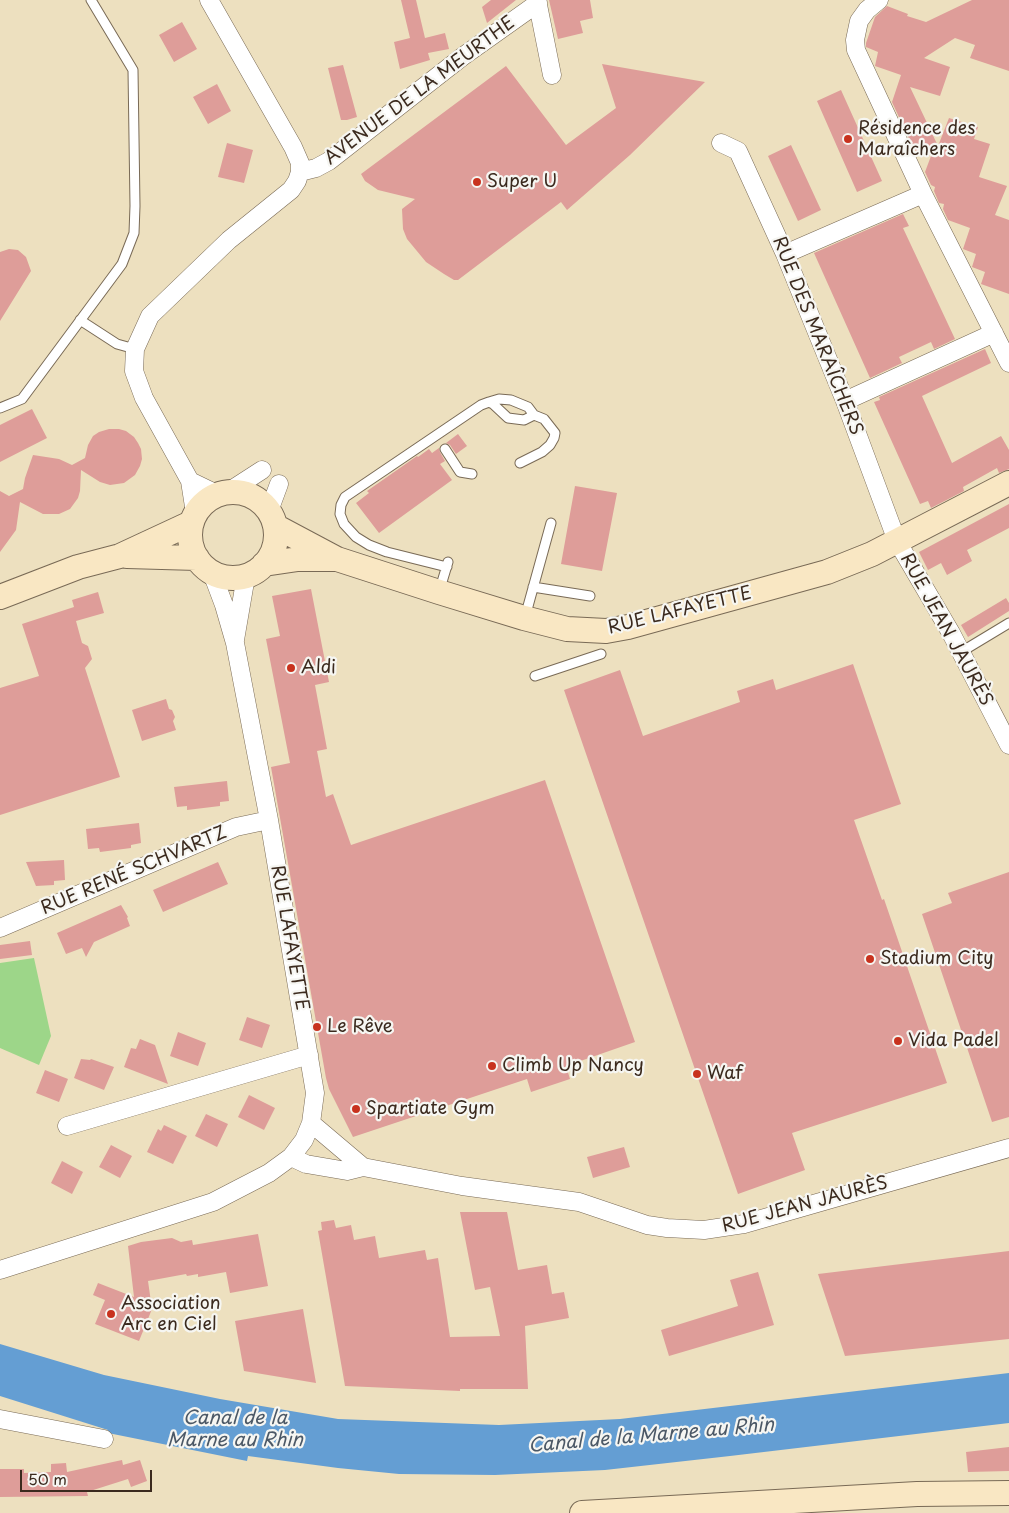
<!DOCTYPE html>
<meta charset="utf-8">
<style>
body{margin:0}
#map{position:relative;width:1009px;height:1513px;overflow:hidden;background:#ede0bf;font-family:"Playpen Sans",sans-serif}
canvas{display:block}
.scale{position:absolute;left:20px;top:1470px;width:132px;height:22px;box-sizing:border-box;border:2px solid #3b2a1e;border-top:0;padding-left:6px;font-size:15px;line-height:18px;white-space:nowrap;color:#3b2a1e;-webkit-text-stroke:4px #f6f6f2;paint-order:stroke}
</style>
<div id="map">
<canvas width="1009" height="1513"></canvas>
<div class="scale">50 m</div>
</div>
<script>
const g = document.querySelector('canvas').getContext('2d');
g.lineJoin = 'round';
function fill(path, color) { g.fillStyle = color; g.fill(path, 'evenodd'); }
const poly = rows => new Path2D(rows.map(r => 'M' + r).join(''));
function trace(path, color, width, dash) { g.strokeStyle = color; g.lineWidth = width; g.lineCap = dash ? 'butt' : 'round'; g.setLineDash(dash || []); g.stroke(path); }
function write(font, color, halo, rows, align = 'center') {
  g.font = font + ' "Playpen Sans",sans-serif'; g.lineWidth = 4.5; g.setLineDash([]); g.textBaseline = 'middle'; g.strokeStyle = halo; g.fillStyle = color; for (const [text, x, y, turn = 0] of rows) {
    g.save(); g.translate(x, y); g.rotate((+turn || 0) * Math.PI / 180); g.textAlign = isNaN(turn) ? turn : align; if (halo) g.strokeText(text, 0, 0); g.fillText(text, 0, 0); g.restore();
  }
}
fill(poly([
 [34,958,51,1036,39,1065,0,1048,0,963]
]), '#9dd689');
fill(poly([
 [0,1344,104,1375,220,1399,338,1419,499,1425,620,1419,1009,1373,1009,1423,730,1456,605,1470,495,1475,399,1474,338,1468,248,1456,247,1461,108,1433,108,1430,0,1396]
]), '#649ed3');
fill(poly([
 [401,0,416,0,425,38,445,33,449,49,428,53,430,60,400,69,394,42,410,38],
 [491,0,516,0,487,23,482,7],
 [549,0,590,0,593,18,580,21,583,33,558,39],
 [972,0,1009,0,1009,71,970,58,975,45,955,38,924,58,950,67,940,96,910,87,938,146,949,118,978,127,974,139,990,144,979,177,1007,186,995,215,1009,220,1009,294,981,284,985,272,972,267,976,254,963,249,970,228,948,220,943,209,944,204,939,203,934,191,935,187,931,185,925,172,931,156,914,150,892,102,901,75,875,66,878,52,866,47,866,43,875,17,887,6,908,14,907,16,926,22],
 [182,22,197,49,174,62,159,35],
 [602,64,705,82,630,155,567,210,561,202,458,280,454,280,444,274,426,262,407,239,403,229,402,209,415,199,378,190,365,181,361,174,506,66,566,145,616,108],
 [343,65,357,117,347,120,341,120,328,68],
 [217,84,231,111,208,124,193,97],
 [841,90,882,181,857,192,817,101],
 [227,143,253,150,244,183,218,177],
 [791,145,821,210,798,221,768,156],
 [903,214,909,226,903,228,955,339,934,349,931,342,899,357,902,363,870,378,814,253],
 [9,249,18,250,26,257,31,271,0,321,0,252],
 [985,349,991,363,922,396,952,463,1001,436,1009,450,1009,469,999,473,997,468,963,487,964,491,931,508,928,501,920,504,874,402,880,400,879,397],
 [32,409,47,438,0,462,0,425],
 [109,429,119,429,126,431,134,437,138,443,141,449,142,459,140,466,135,475,124,483,110,485,100,482,81,470,80,491,78,498,70,509,59,514,43,514,20,502,16,530,0,552,0,491,9,496,23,489,25,478,33,455,59,459,72,465,85,458,88,445,93,436,99,432],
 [458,434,467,446,456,454,450,445,446,443],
 [439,448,440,452,445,461,440,464,452,480,379,533,356,503,369,493,367,491,417,456,418,457,429,449,432,453],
 [575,486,617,493,602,571,561,564],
 [1009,504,1009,528,967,550,972,561,947,575,941,563,928,570,919,552],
 [311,589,329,682,315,685,327,749,317,751,326,797,333,794,351,845,545,780,635,1042,566,1066,570,1079,531,1092,527,1079,353,1137,329,1089,326,1078,271,767,290,763,266,639,280,636,272,596],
 [98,592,104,613,76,621,82,643,88,646,92,659,85,668,120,777,0,815,0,688,39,676,22,624,74,607,72,600],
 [1006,598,1009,603,1009,611,968,637,961,625],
 [853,664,901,804,854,820,882,900,884,899,947,1083,792,1133,805,1170,738,1194,564,690,620,670,643,736,740,702,737,691,773,679,776,690],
 [166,699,169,709,172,710,175,717,173,721,176,730,142,741,132,710],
 [227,781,229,801,220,802,220,806,187,810,187,806,177,807,174,787],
 [139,823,141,843,131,845,131,848,100,852,99,848,88,849,86,829],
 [64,860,65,880,54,881,54,885,36,886,26,862],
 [218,862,228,884,163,912,153,890],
 [1009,872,1009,1117,992,1122,922,914,952,903,948,893],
 [121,905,128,917,127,918,130,926,94,942,86,957,82,948,66,954,57,933],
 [30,941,32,955,0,959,0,945],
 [247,1017,270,1025,262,1048,239,1040],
 [178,1032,206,1043,198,1066,170,1056],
 [140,1039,155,1045,168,1084,124,1067,131,1048,136,1049],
 [81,1059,90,1060,91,1059,114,1067,104,1090,74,1078],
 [45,1070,68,1079,59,1102,36,1093],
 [249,1095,275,1108,264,1130,238,1117],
 [206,1114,228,1124,217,1147,195,1136],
 [164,1125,187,1136,173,1164,147,1152,158,1129,161,1131],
 [111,1145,132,1156,120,1178,99,1167],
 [624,1147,630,1167,593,1178,587,1157],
 [62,1161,83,1172,72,1194,51,1183],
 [460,1212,507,1212,518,1270,547,1265,552,1294,564,1292,569,1318,525,1326,528,1389,460,1389,460,1391,345,1386,318,1231,322,1230,321,1222,334,1220,336,1228,351,1225,354,1240,375,1236,379,1258,425,1250,427,1260,438,1258,450,1337,500,1336,490,1287,475,1290],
 [258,1234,268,1286,230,1293,226,1272,198,1277,198,1274,187,1276,186,1274,148,1281,152,1309,139,1341,95,1324,105,1300,93,1295,98,1283,134,1297,128,1246,141,1242,172,1238,181,1242,192,1240,193,1245],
 [1009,1251,1009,1339,845,1356,818,1274],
 [758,1272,774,1325,669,1356,661,1330,738,1306,730,1280],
 [303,1309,316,1383,244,1371,235,1321],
 [1009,1447,1009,1471,968,1472,966,1452],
 [122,1460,123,1465,140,1460,147,1481,131,1487,128,1479,87,1492,88,1496,0,1497,0,1469,24,1469,24,1473,51,1472,51,1464,66,1463,67,1472]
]), '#de9d99');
const lane = poly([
 [80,320,117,344,135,349],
 [489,402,499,399,511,400,528,407,534,415],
 [0,408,22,399,122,264,134,233,135,206,133,70,91,0],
 [445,449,460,472,472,474],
 [447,567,387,552,369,545,356,537,344,524,340,514,341,505,345,497,481,405,489,402,493,404,508,418,524,420,534,415,544,419,555,433,554,438,550,445,542,452,520,463],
 [533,587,590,596],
 [439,592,448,562],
 [525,617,551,523],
 [961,652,1009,623],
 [535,676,601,654]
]);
const street = poly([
 [537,0,552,75],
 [879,0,867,10,859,21,855,40,856,50,923,194,1009,363],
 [721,143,738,151,785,254,845,401,897,541,951,633,1009,745],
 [300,172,316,168,329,161,462,57,538,3],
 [785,254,923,194],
 [845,401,994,333],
 [190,481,217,494],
 [228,492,262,470],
 [269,511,279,484],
 [195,513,190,481,144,398,134,371,135,349,150,316,229,240,291,190,297,181,300,172,300,163,293,147,209,0],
 [235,640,246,576],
 [0,928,236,827,269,820],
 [311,1123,363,1167],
 [67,1126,309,1055],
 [291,1157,306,1164,347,1171,363,1167,462,1186,579,1202,647,1225,667,1228,704,1230,744,1224,1009,1148],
 [0,1270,213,1202,269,1173,291,1157,304,1140,311,1123,315,1093,269,820,235,643,224,605,212,573],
 [0,1419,104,1439]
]);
const secondary = poly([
 '190 535a43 43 0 1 1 86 0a43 43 0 1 1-86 0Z',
 [275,526,337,559,439,592,524,618,567,629,606,631,628,627,827,572,872,554,1009,483],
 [127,556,197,558],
 [264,564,298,559,333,559],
 [0,597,78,567,120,556,191,523],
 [582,1513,917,1494,1009,1493]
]);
trace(lane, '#796a56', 11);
trace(street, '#796a56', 19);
trace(secondary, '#796a56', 26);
trace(lane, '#fff', 9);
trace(street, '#fff', 18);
trace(secondary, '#f9e7c3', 24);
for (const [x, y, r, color] of [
 [848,139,5,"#c8321e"],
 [477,182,5,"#c8321e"],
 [291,668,5,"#c8321e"],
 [870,959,5,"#c8321e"],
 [317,1027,5,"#c8321e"],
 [898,1041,5,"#c8321e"],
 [492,1066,5,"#c8321e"],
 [697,1074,5,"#c8321e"],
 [356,1109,5,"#c8321e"],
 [111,1314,5,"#c8321e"]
]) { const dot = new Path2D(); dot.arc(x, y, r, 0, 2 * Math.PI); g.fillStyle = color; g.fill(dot); trace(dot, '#f6f6f2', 2); }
write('18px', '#3b2a1e', '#f6f6f2', [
 ["AVENUE DE LA MEURTHE",420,91,-37],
 ["RUE DES MARAÎCHERS",817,336,68],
 ["RUE LAFAYETTE",680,611,-14],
 ["RUE JEAN JAURÈS",946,630,61],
 ["RUE RENÉ SCHVARTZ",134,871,-23],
 ["RUE LAFAYETTE",289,938,80],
 ["RUE JEAN JAURÈS",805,1205,-15]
]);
write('18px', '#3b2a1e', '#f6f6f2', [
 ["Résidence des",858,129],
 ["Maraîchers",858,150],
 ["Super U",487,182],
 ["Aldi",301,668],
 ["Stadium City",880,959],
 ["Le Rêve",327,1027],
 ["Vida Padel",908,1041],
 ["Climb Up Nancy",502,1066],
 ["Waf",707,1074],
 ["Spartiate Gym",366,1109],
 ["Association",121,1304],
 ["Arc en Ciel",121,1325]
], 'left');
write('italic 19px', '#4b5866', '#f6f6f2', [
 ["Canal de la",235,1419],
 ["Marne au Rhin",235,1441],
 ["Canal de la Marne au Rhin",651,1436,-5]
]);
</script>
